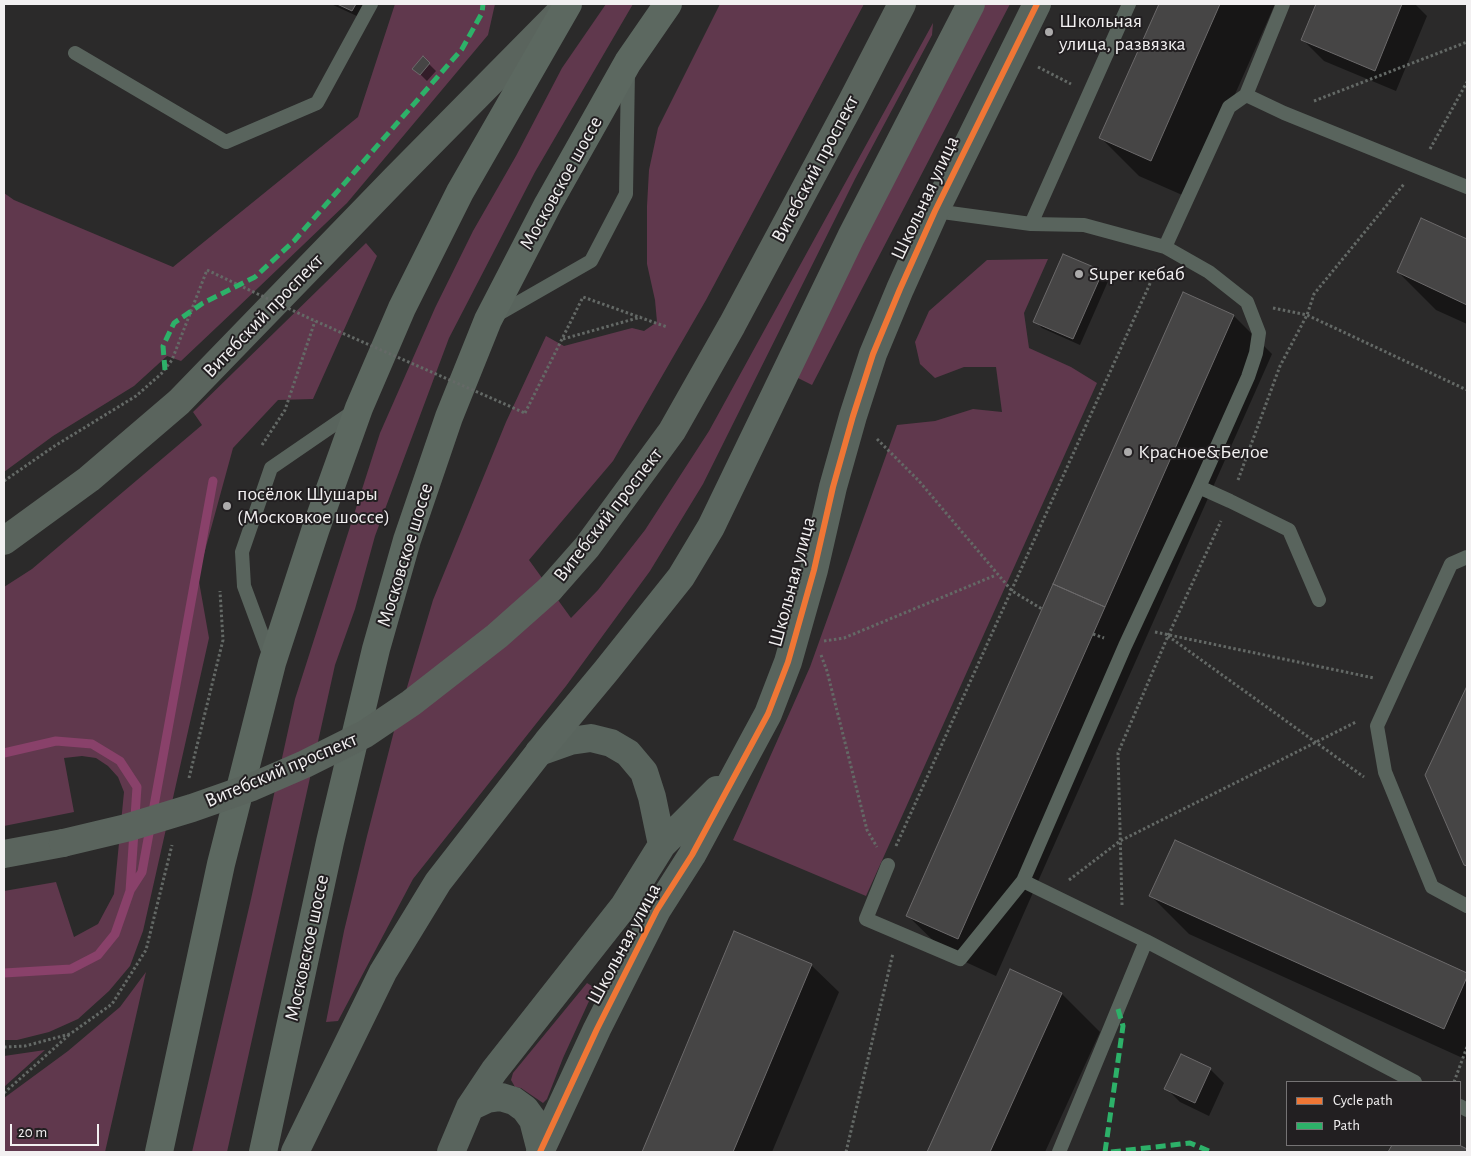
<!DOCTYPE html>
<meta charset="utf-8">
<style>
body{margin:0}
#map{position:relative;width:1471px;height:1156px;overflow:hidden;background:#2b2a2a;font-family:"Alegreya Sans",sans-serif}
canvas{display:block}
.frame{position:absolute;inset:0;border:5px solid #f2f0f1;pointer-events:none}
.legend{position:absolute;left:1286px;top:1081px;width:175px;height:65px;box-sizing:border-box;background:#221f21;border:1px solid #757374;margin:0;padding:6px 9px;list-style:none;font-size:15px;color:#f2f0f1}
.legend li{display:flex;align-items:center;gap:10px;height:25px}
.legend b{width:25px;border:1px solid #757374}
.scale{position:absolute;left:10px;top:1124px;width:89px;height:22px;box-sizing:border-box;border:2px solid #f2f0f1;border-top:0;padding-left:6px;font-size:15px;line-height:18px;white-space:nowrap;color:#f2f0f1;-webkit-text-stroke:4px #221f21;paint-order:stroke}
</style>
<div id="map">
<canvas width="1471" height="1156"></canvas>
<div class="frame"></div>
<ul class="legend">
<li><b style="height:6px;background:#f07635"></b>Cycle path</li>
<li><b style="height:6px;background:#2db169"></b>Path</li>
</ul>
<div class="scale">20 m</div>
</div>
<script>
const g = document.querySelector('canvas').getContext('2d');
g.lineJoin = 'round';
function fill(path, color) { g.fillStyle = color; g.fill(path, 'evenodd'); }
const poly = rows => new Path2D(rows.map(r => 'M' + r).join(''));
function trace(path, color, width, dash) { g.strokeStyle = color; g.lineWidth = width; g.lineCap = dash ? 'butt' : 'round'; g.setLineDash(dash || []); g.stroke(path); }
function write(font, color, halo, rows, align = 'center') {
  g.font = font + ' "Alegreya Sans",sans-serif'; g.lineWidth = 4; g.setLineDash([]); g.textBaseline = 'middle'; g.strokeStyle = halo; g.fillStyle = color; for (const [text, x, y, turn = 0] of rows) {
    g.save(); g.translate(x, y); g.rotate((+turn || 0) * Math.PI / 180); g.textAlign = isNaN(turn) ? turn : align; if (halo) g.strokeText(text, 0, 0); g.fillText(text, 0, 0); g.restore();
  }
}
fill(poly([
 [395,4,495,4,488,35,347,203,236,309,181,361,167,356,134,386,53,436,4,472,4,193,14,200,173,267,358,117],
 [606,4,633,4,535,172,449,338,375,536,355,609,335,665,227,1152,192,1152,251,899,295,699,380,433,435,308,473,231,516,156,562,68],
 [720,4,864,4,706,300,613,461,529,560,571,618,598,590,645,530,709,431,933,23,932,35,855,179,703,484,650,571,566,686,413,879,338,1021,326,1022,344,931,367,836,394,731,433,600,506,422,546,336,564,346,632,328,644,331,657,322,655,300,647,264,647,206,649,170,658,128],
 [985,4,1010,4,812,385,796,377,834,295],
 [366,243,377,256,313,399,278,400,233,448,198,576,209,638,143,931,130,966,109,991,78,1019,49,1032,17,1040,4,1040,4,891,56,882,74,937,98,924,114,894,124,792,118,777,108,766,96,758,82,756,64,758,74,812,4,826,4,587,32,569,202,425,193,412],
 [1048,259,1024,313,1029,348,1071,367,1097,383,866,896,733,840,810,667,897,425,935,421,973,409,1002,412,996,367,964,367,935,378,920,364,915,342,929,311,987,260],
 [146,972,105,1152,4,1152,4,1098,68,1051,120,1007],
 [587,983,595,988,563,1058,547,1099,543,1103,521,1088,515,1087,511,1080,513,1073],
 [45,1050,4,1087,4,1056]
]), '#60384d');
fill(poly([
 [331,4,365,4,359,17],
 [1160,4,1275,4,1189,198,1139,176,1101,138],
 [1318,4,1415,4,1427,16,1396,91,1324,61,1303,40],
 [423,58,436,71,427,81,414,68],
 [1422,220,1467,241,1467,324,1436,310,1398,272],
 [1064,255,1102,272,1109,279,1080,345,1042,328,1035,321],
 [1183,293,1234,316,1272,354,996,976,946,953,907,915],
 [1467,689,1467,866,1427,775],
 [1175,842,1467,974,1467,1060,1189,934,1151,896],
 [735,933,811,965,839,992,772,1152,643,1152],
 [1011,971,1062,994,1100,1032,1045,1152,928,1152],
 [1210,1069,1224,1083,1209,1116,1180,1102,1166,1088],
 [1393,1145,1456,1145,1467,1150,1467,1152,1390,1152]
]), '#0007');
trace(poly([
 [4,753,56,741,92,744,120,761,137,787,130,891,115,934,98,955,71,969,4,973],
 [131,889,142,872,213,481]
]), '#89416a', 9);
const building = poly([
 [337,4,356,4,352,11,337,4],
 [1159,4,1220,4,1151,161,1099,138,1159,4],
 [1316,4,1402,4,1375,71,1301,40,1316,4],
 [423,56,430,63,420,75,412,69,423,56],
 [1421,218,1467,239,1467,305,1397,272,1421,218],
 [1063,254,1103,271,1073,339,1033,322,1063,254],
 [1183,292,1234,315,1105,607,1053,584,1183,292],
 [1053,584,1105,607,958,939,906,916,1053,584],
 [1467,686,1467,866,1464,865,1425,775,1467,686],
 [1175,840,1467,973,1467,977,1444,1029,1149,896,1175,840],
 [734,931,812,964,733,1152,642,1152,734,931],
 [1010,969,1062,993,990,1152,927,1152,1010,969],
 [1181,1054,1211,1068,1195,1103,1164,1089,1181,1054],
 [1392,1145,1459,1145,1467,1149,1467,1152,1388,1152,1392,1145]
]);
fill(building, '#464545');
trace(building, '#6b696a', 1);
trace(poly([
 [1038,67,1071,84],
 [1314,101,1467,42],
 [1430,149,1467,82],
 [1273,308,1307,315,1467,390],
 [563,339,641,317],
 [525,413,583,297,667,327],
 [877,439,919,481,1012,591,1042,609],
 [262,445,285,410,315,321],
 [1238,480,1280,366,1307,315,1314,294,1404,184],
 [4,481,53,447,136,396,161,374,172,360,207,270],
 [1155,632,1374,678],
 [1093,634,1104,638],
 [1168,636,1364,777],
 [824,641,844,638,996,575],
 [821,655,827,671,867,830,877,847],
 [189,778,223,640,220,591],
 [896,846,1157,268],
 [1069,880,1120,841,1356,722],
 [1122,905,1118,753,1168,636,1221,521],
 [4,1047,25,1046,70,1034,112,1004,146,950,172,845],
 [1454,1082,1467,1047],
 [4,1093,70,1034],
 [846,1152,893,953]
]), '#646966', 3, [2.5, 2.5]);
trace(poly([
 [75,53,226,142,317,103,371,4],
 [1246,95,1284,113,1467,187],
 [1031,224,1129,4],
 [1165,247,1229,107,1246,95,1283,4],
 [495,316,591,261,626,194,628,71],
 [1199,487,1230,501,1289,530,1319,600],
 [1467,557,1451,564,1377,726,1385,772,1432,887,1467,906],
 [271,659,244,586,242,552,271,468,354,411],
 [888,865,866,919,960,959,1023,881,1125,646,1199,487,1248,377,1256,353,1259,333,1247,302,1209,272,1165,247,1084,225,1031,224,935,211],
 [1023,881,1146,941,1415,1082],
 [1460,1106,1467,1110],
 [1059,1152,1146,941]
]), '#59645d', 14);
trace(poly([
 [539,752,570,741,591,738,611,743,628,753,644,772,652,797,662,845],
 [470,1107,487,1099,501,1097,514,1101,525,1109,533,1120,541,1151],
 [451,1152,470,1107,494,1071,624,906,662,845,717,790],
 [540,1152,597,1029,657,910,692,855,768,714,788,662,814,570,833,487,853,416,873,354,900,289,935,211,1037,4]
]), '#59645d', 28);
trace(poly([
 [295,1152,383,972,438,882,547,742,606,671,681,577,711,527,851,237,971,4]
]), '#5b665f', 28);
trace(poly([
 [4,541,89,479,179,402,395,179,556,16],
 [550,589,587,547,672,431,732,325,852,101,902,4],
 [4,854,63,843]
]), '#5a645d', 28);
trace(poly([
 [159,1152,221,864,272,663,316,528,359,408,402,308,460,192,568,4],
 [263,1152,330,842,376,649,407,540,449,417,488,320,548,204,628,62,668,4]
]), '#5c6860', 28);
trace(poly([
 [207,270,315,321,525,413]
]), '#646966', 3, [2.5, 2.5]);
trace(poly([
 [63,843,126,828,192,808,252,787,305,764,365,734,411,703,497,636,550,589]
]), '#5a645d', 28);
trace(poly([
 [165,370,163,346,174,323,203,303,255,277,294,241,462,49,482,13,483,4],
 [1105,1152,1123,1026,1118,1009],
 [1111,1152,1190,1143,1211,1152]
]), '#2db169', 5, [10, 5]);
trace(poly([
 [540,1152,597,1029,657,910,692,855,768,714,788,662,814,570,833,487,853,416,873,354,900,289,935,211,1037,4]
]), '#f07635', 6);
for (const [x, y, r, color] of [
 [1049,32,5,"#acabab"],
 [1079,274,5,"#acabab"],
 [1128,452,5,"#acabab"],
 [227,506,5,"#acabab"]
]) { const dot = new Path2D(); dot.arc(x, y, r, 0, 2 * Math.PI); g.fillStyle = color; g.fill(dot); trace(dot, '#221f21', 2); }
write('20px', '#f2f0f1', '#221f21', [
 ["Школьная",1059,21],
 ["улица, развязка",1059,44],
 ["Super кебаб",1089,274],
 ["Красное&Белое",1138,452],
 ["посёлок Шушары",237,494],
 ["(Московкое шоссе)",237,517]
], 'left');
write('20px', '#f2f0f1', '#221f21', [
 ["Витебский проспект",815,169,-62],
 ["Московское шоссе",561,183,-61],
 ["Школьная улица",925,198,-65],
 ["Витебский проспект",263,316,-46],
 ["Витебский проспект",608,515,-52],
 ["Московское шоссе",405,555,-73],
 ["Школьная улица",792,582,-75],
 ["Витебский проспект",281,770,-23],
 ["Школьная улица",624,944,-62],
 ["Московское шоссе",307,948,-78]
]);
</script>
